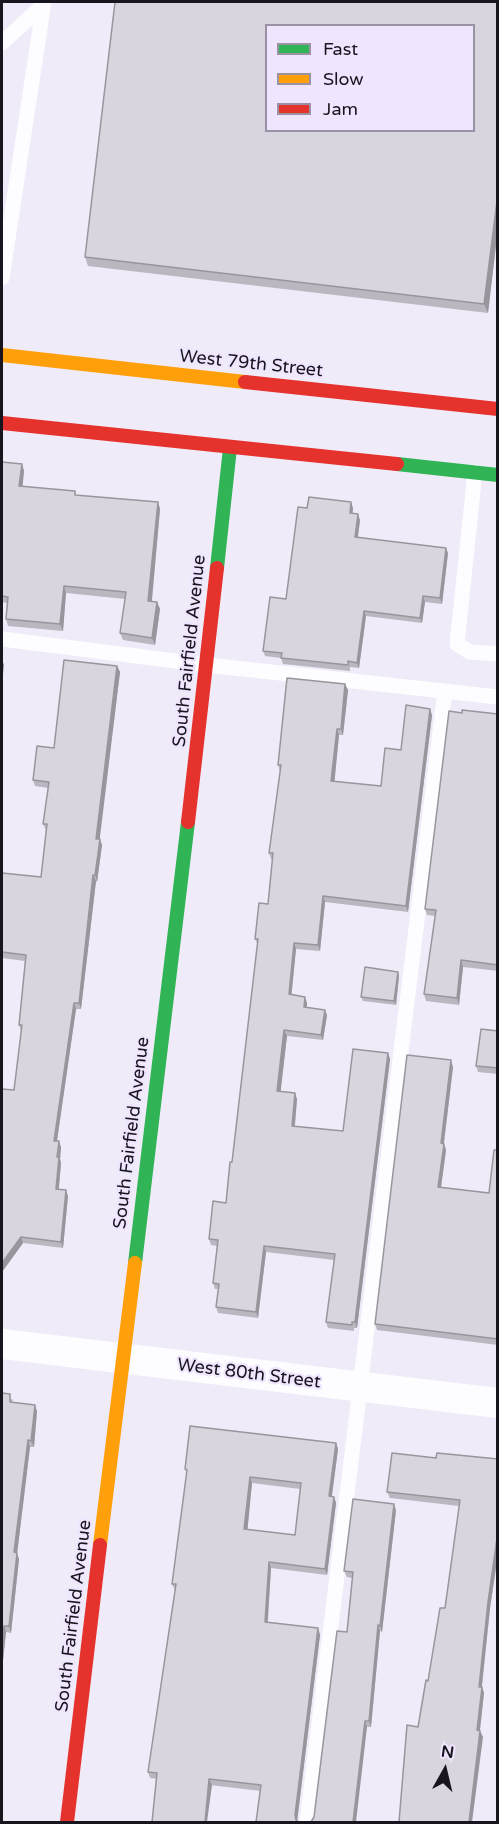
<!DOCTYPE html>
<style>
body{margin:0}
#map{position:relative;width:499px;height:1824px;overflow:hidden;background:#f0ebf8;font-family:"Varela Round",sans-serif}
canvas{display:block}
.frame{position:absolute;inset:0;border:3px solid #19151e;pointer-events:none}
.legend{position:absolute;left:265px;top:24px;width:210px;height:108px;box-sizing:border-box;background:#efe5fe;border:2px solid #9992a4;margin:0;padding:8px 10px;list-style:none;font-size:18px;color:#19151e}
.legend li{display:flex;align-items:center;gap:12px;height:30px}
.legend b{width:30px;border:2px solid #9992a4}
.north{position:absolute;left:415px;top:1740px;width:60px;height:60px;-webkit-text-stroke:4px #efe5fe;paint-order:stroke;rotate:8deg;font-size:16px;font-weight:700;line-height:24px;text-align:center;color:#19151e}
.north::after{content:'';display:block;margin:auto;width:21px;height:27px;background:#19151e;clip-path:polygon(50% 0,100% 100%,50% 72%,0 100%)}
</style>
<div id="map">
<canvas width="499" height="1824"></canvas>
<div class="frame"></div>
<ul class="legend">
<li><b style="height:8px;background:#30b455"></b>Fast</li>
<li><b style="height:8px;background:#ff9f0a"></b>Slow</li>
<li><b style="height:8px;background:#e5322d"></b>Jam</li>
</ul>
<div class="north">N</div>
</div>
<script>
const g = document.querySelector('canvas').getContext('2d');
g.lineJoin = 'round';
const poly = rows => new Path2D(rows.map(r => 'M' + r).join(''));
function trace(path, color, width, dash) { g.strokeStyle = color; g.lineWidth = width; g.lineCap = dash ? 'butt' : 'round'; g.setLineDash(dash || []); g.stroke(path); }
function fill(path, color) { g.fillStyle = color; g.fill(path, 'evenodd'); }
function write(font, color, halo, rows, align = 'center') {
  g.font = font + ' "Varela Round",sans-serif'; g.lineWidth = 4.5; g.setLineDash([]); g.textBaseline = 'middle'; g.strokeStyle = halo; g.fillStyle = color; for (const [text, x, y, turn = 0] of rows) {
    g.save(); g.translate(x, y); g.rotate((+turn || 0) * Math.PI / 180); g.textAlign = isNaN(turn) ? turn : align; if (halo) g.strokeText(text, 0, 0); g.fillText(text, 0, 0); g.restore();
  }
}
trace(poly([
 [2,43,43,5],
 [2,278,44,2],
 [475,472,457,644,470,652,498,654],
 [2,639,207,665,498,697],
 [307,1822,445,691]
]), '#fdfcfe', 15);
trace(poly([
 [2,1344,498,1403]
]), '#fdfcfe', 30);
trace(poly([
 [397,464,498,475],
 [217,568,230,448],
 [135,1263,188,822]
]), '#30b455', 14);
trace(poly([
 [2,355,245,382],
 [100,1545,135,1263]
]), '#ff9f0a', 14);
trace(poly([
 [245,382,498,409],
 [2,423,397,464],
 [188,822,217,568],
 [67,1822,100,1545]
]), '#e5322d', 14);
fill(poly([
 [498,2,498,228,488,313,88,266,85,257],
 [2,462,22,464,24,471,22,486,75,491,76,495,158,502,160,509,152,601,157,602,160,609,155,645,123,640,120,633,125,599,66,593,63,631,8,626,6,619,7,603,2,602],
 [307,508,353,508,352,513,360,520,358,537,448,553,442,604,425,602,422,623,366,616,359,668,350,667,350,671,283,664,281,658,265,656,263,651,286,599],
 [117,666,120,672,99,839,102,845,97,882,96,881,81,1009,76,1009,57,1141,61,1147,60,1159,61,1163,59,1189,68,1196,63,1248,23,1243,2,1272,14,1090,21,1031,19,1025,25,961,2,958,2,873,41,877,46,830,43,824,48,788,35,786,33,780,54,748],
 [345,684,348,690,343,735,339,735,334,781,381,786,401,750,432,715,408,912,325,902,320,951,296,949,291,995,307,1003,307,1007,327,1015,323,1040,287,1036,280,1092,297,1099,295,1126,343,1131,388,1053,390,1059,357,1328,354,1328,354,1331,328,1328,326,1322,334,1260,266,1252,258,1318,218,1313,216,1307,218,1289,215,1289,213,1283,217,1246,211,1245,209,1239,226,1203,232,1162,258,945,255,939,268,904,273,859,271,859,269,853,280,771,278,765],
 [462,713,498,714,498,971,463,967,459,1005,426,1001,424,994,436,916,427,915,425,909],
 [398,972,399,976,396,1005,363,1001,361,997],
 [498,1031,498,1074,478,1072,476,1066],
 [453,1067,444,1144,446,1150,441,1188,489,1193,498,1150,498,1345,377,1330,375,1324],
 [2,1393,13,1400,12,1403,37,1411,34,1447,30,1447,17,1554,19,1559,11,1633,6,1632,2,1670],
 [336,1443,338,1449,332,1496,334,1497,336,1503,327,1575,271,1568,268,1622,318,1628,320,1635,297,1821,261,1791,150,1778,148,1772,175,1590,172,1584,187,1475,185,1469],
 [252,1483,300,1489,295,1535,247,1529],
 [436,1458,498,1459,498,1554,490,1608,482,1687,484,1693,480,1731,483,1737,418,1727,445,1608,459,1506,390,1498,387,1492],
 [396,1510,382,1632,380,1631,371,1727,367,1727,314,1817,347,1632,352,1578,347,1577,344,1571]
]), '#bbb7c0');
fill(poly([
 [498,193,498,228,488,313,484,304],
 [22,464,24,471,22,492,19,486],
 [158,502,160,509,151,608,148,601],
 [351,502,353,508,352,519,350,513],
 [358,514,360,520,357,543,355,537],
 [446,548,448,553,442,604,440,598],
 [64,586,66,593,63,631,60,624],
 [423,596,425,602,422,623,420,618],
 [157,602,160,609,155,645,152,638],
 [364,611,366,616,359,668,357,663],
 [2,659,4,665,2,684],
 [117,666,120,672,99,845,96,839],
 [345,684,348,690,343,735,341,729],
 [430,709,432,715,408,912,406,906],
 [337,729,339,735,334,787,331,781],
 [100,839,102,845,97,882,95,875],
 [93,875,96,881,81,1009,79,1003],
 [323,896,325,902,320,951,318,945],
 [294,943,296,949,291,1000,289,994],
 [461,960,463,967,459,1005,457,998],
 [398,972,399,976,396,1005,394,1001],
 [305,997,307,1003,306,1013,304,1007],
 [74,1003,76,1009,56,1147,54,1141],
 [325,1010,327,1015,323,1040,321,1035],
 [284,1030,287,1036,280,1097,277,1091],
 [388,1053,390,1059,357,1328,355,1322],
 [451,1060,453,1067,443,1149,441,1143],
 [295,1093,297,1099,294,1132,292,1126],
 [59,1141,61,1147,60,1159,61,1163,58,1195,56,1189],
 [444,1144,446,1150,440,1194,438,1187],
 [66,1190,68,1196,63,1248,61,1242],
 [21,1237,23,1243,2,1272,2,1263],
 [264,1246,266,1252,258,1318,256,1312],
 [35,1405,37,1411,34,1447,31,1441],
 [28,1440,30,1447,17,1554,19,1559,11,1633,9,1626,14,1552],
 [336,1443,338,1449,331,1502,329,1496],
 [250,1477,252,1483,247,1535,244,1529],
 [334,1497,336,1503,327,1575,325,1569],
 [394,1504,396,1510,382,1632,380,1626],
 [498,1531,498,1554,490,1608,481,1693,479,1687,488,1602],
 [269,1562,271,1568,267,1628,265,1622],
 [378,1625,380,1631,371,1727,369,1721],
 [4,1626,6,1632,2,1670,2,1646],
 [318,1628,320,1635,297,1822,295,1815],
 [482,1687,484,1693,479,1737,477,1730],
 [365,1721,367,1727,356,1822,353,1822],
 [480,1731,483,1737,472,1822,469,1822],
 [209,1779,212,1785,207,1822,205,1822]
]), '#98959c');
const building = poly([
 [115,2,498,2,498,193,484,304,85,257,115,2],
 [267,26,474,26,474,130,267,130,267,26],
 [2,462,22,464,19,486,75,491,75,495,158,502,148,601,157,602,152,638,120,633,126,592,64,586,60,624,6,619,8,597,2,596,2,462],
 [309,497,351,502,350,513,358,514,355,537,446,548,440,598,423,596,420,618,364,611,357,663,348,661,348,665,281,658,282,653,263,651,270,597,286,599,298,507,307,508,309,497],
 [64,660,117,666,96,839,100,839,95,875,93,875,79,1003,74,1003,54,1141,59,1141,57,1157,59,1157,56,1189,66,1190,61,1242,21,1237,2,1263,2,1089,14,1090,22,1025,19,1025,26,955,2,952,2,873,41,877,47,824,43,824,49,782,33,780,37,746,54,748,64,660],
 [287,678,345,684,341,729,337,729,331,781,381,786,385,748,401,750,406,705,430,709,406,906,323,896,318,945,294,943,289,994,305,997,304,1007,325,1010,321,1035,284,1030,277,1091,295,1093,292,1126,343,1131,353,1049,388,1053,355,1322,352,1322,352,1325,326,1322,335,1254,264,1246,256,1312,216,1307,219,1284,213,1283,218,1240,209,1239,213,1201,226,1203,230,1162,232,1162,258,939,255,939,259,903,268,904,273,853,269,853,281,765,278,765,287,678],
 [462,710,498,714,498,965,461,960,457,998,424,994,436,910,425,909,449,711,462,713,462,710],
 [365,967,398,972,394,1001,361,997,365,967],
 [481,1029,498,1031,498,1068,476,1066,481,1029],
 [407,1055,451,1060,441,1143,444,1144,438,1187,489,1193,494,1150,498,1150,498,1339,375,1324,407,1055],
 [2,1393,10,1394,10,1402,35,1405,31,1441,28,1440,14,1552,17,1553,9,1626,4,1626,2,1646,2,1393],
 [190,1426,336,1443,329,1496,334,1497,325,1569,269,1562,265,1622,318,1628,295,1815,296,1820,299,1822,256,1822,261,1785,209,1779,205,1822,152,1822,157,1773,148,1772,176,1584,172,1584,187,1470,185,1469,190,1426],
 [250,1477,301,1483,295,1535,244,1529,250,1477],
 [392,1453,436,1458,437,1453,498,1459,498,1531,488,1602,479,1687,482,1687,477,1730,480,1731,469,1822,399,1822,407,1725,418,1727,426,1680,428,1681,440,1608,445,1608,460,1500,387,1492,392,1453],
 [353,1499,394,1504,380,1626,378,1625,369,1721,365,1721,353,1822,311,1822,314,1817,337,1631,347,1632,353,1572,344,1571,353,1499]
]);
fill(building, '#d9d5df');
trace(building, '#98959c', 1.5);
write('18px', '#19151e', '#efe5fe', [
 ["West 79th Street",251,364,6],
 ["South Fairfield Avenue",190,651,-84],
 ["South Fairfield Avenue",132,1133,-83],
 ["West 80th Street",249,1374,7],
 ["South Fairfield Avenue",74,1616,-83]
]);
</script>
